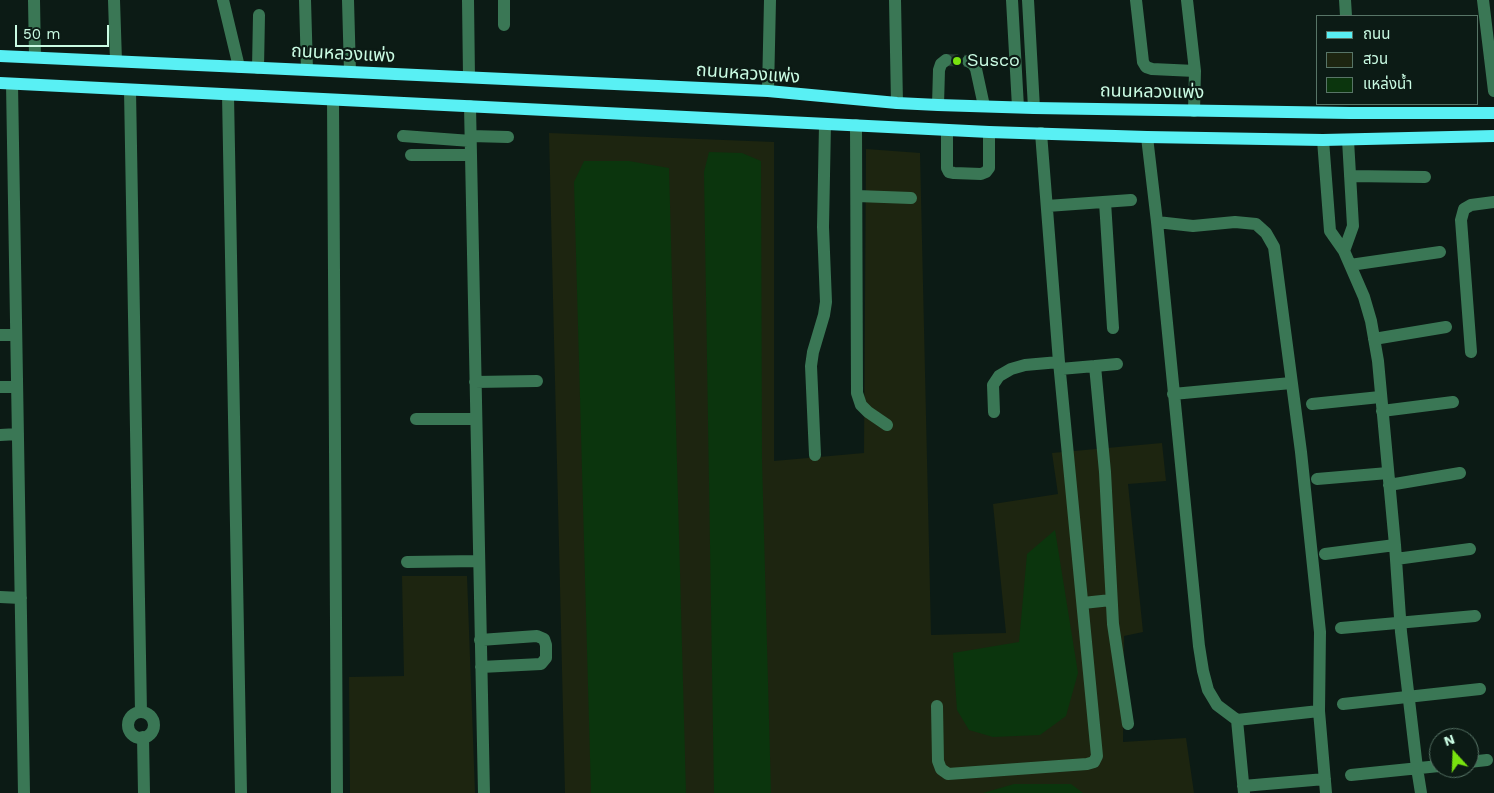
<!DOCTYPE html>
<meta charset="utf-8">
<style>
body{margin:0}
#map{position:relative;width:1494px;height:793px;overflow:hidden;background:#0c1b15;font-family:"Work Sans","Noto Sans Thai",sans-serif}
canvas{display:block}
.legend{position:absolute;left:1316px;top:15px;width:162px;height:90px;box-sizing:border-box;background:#0c1b15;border:1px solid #587567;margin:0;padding:6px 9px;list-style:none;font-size:15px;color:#cafbe3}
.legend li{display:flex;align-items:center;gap:10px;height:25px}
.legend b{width:25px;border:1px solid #587567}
.north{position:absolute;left:1429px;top:728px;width:50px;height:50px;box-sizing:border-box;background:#0c1b15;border:1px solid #587567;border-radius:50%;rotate:340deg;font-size:14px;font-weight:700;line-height:20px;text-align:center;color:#cafbe3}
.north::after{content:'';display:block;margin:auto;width:18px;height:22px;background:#79e30f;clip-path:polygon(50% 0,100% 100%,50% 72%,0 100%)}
.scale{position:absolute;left:15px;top:25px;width:94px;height:22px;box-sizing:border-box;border:2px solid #cafbe3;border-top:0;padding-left:6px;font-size:15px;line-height:18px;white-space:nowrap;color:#cafbe3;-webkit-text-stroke:4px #0c1b15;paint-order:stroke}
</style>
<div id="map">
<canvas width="1494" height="793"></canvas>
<ul class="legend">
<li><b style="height:6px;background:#59f0f4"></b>ถนน</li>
<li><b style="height:14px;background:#1d2510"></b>สวน</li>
<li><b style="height:14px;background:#0b350d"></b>แหล่งน้ำ</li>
</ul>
<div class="north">N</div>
<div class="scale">50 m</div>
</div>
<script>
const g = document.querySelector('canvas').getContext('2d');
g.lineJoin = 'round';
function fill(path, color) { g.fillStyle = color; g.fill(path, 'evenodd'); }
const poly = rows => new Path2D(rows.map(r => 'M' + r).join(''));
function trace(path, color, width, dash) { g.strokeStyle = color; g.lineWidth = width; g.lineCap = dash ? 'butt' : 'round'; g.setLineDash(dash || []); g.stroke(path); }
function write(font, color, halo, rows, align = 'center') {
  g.font = font + ' "Work Sans","Noto Sans Thai",sans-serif'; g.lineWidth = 4.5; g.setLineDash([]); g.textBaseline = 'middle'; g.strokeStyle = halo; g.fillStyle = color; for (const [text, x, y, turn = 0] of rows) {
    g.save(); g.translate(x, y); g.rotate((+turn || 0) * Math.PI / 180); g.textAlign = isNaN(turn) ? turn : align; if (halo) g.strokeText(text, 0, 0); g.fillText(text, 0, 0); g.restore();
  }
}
fill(poly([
 [549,133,774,142,774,461,864,453,866,149,920,153,931,635,1006,633,993,504,1058,494,1052,453,1162,443,1166,481,1128,484,1143,632,1124,636,1123,742,1186,738,1194,793,565,793],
 [402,576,467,576,475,793,350,793,349,677,404,676]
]), '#1d2510');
fill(poly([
 [709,152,742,153,761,161,762,460,771,793,714,793,704,172],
 [584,161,629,161,669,168,686,793,591,793,574,182],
 [1055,530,1078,673,1066,716,1040,735,993,737,969,730,957,710,953,653,1019,642,1027,554],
 [1014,784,1071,784,1083,793,983,793]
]), '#0b350d');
trace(poly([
 [946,60,968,61]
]), '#283d34', 12, [12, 6]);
trace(poly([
 [34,0,35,57],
 [114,0,116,61],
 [223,0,239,67],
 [305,0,307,70],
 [348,0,350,72],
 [468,0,469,77],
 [504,0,504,25],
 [895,0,897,103],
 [1012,0,1018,107],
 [1028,0,1034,108],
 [1136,0,1142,53,1143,62,1146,67,1152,69,1195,71],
 [1187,0,1195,71,1194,111],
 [1345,0,1346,16],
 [1483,0,1494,91],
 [968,61,973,64,976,69,984,106],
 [258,68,259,15],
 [12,84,24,793],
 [130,90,141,712],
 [768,91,770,0],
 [228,95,241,793],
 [333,100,337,793],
 [938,105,939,70,941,64,946,60],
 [470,106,484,793],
 [856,125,857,393,861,405,868,412,887,425],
 [947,130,947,168,949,172,954,173,981,174,986,172,989,168,989,132],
 [403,136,471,141],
 [471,136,508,137],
 [1147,137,1157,222,1199,646,1203,671,1208,690,1217,705,1237,720,1244,793],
 [1323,140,1330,231,1344,251,1364,297,1371,321,1378,361,1395,545,1401,632,1417,768,1421,793],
 [411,155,471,155],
 [1350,176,1425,177],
 [857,196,911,198],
 [1105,202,1113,328],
 [1047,206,1131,200],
 [1157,222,1193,226,1235,222,1256,224,1266,233,1274,247,1301,452,1320,632,1319,711,1326,793],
 [1344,251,1353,226,1348,140],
 [1350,265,1440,252],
 [0,335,16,335],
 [1374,339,1446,327],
 [1471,352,1461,220,1464,209,1471,205,1494,202],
 [1095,366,1117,364],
 [1060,369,1095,366,1105,472,1113,624,1128,724],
 [475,382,537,381],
 [0,387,17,387],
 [1173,394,1291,383],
 [1312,404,1380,397],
 [1382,411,1453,402],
 [994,412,993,385,999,376,1011,369,1025,365,1059,362],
 [416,419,476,419],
 [0,435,18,434],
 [815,455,811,366,813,352,824,315,826,302,823,227,825,124],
 [1317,479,1388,473],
 [1389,485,1460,473],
 [1325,554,1395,545],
 [1396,559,1470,549],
 [407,562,479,561],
 [0,597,21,598],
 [1083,603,1111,600],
 [1341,628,1475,616],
 [480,640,537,636,544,639,546,645,546,658,541,664,481,667],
 [1343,704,1480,689],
 [937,706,938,761,941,769,948,774,1087,764,1094,762,1097,756,1059,362,1041,133],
 '128 725a13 13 0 1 1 26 0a13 13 0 1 1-26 0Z',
 [1237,720,1319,711],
 [143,737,144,793],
 [1469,762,1487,760],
 [1351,775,1439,766],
 [1243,786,1325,779]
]), '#3a7755', 12);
trace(poly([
 [0,56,768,91,897,103,938,105,1034,108,1350,113,1494,113],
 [0,83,989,132,1147,137,1323,140,1494,136]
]), '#59f0f4', 12);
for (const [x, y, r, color] of [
 [957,61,5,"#79e30f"]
]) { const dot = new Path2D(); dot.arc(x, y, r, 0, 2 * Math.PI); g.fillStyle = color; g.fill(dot); trace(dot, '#0c1b15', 2); }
write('18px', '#cafbe3', '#0c1b15', [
 ["ถนนหลวงแพ่ง",343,54,3],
 ["ถนนหลวงแพ่ง",748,74,4],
 ["ถนนหลวงแพ่ง",1152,92,1]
]);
write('18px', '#cafbe3', '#0c1b15', [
 ["Susco",967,61]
], 'left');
</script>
